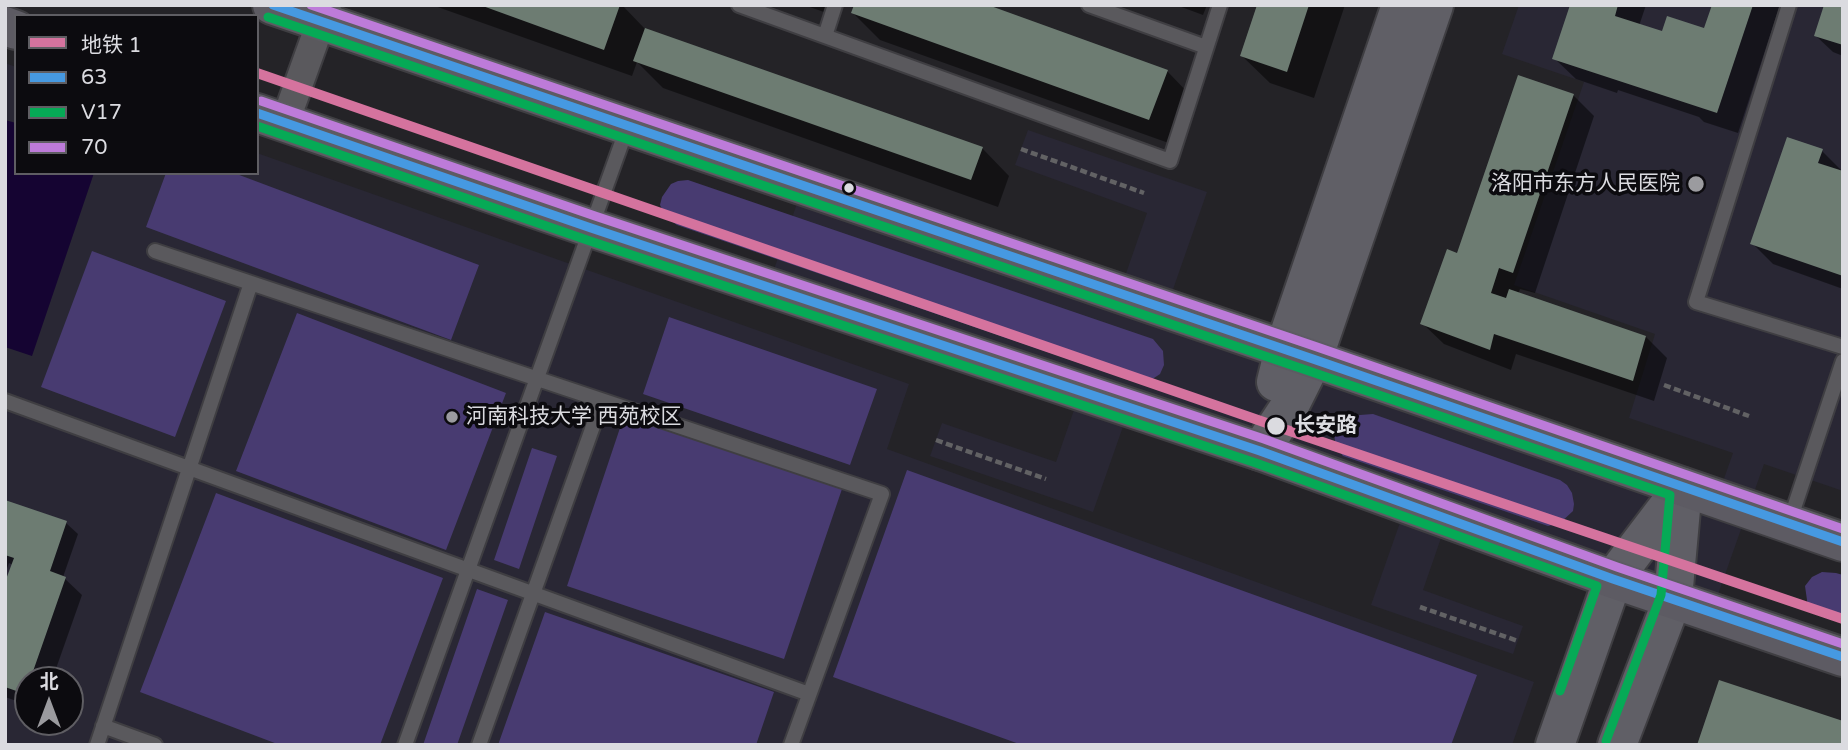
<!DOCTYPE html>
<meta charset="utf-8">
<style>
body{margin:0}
#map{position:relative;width:1848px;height:750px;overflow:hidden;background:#242327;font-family:"Varela Round","Noto Sans SC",sans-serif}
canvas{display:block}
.frame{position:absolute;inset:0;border:7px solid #dbdbe0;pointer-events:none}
.legend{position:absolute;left:14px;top:14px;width:245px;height:161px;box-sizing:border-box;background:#0c0b0f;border:2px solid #5f5e63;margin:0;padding:9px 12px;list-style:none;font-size:21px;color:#dbdbe0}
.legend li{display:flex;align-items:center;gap:14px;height:35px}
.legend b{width:35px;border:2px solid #5f5e63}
.north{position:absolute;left:14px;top:666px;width:70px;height:70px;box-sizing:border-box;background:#0c0b0f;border:2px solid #5f5e63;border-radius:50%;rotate:0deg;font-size:19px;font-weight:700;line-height:28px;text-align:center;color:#dbdbe0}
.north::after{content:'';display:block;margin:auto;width:24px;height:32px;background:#9b9b9f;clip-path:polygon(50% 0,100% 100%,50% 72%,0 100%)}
</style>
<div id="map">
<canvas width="1848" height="750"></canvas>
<div class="frame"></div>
<ul class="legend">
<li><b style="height:9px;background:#d5739e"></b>地铁 1</li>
<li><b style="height:9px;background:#4699e1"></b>63</li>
<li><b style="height:9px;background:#06aa56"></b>V17</li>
<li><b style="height:9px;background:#bd7bd9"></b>70</li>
</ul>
<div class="north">北</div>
</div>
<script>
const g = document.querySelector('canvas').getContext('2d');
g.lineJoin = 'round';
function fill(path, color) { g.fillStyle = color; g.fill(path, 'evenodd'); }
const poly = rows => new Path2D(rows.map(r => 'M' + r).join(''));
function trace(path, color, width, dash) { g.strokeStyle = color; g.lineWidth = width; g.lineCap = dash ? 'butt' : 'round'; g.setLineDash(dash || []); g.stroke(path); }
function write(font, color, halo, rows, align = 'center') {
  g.font = font + ' "Varela Round","Noto Sans SC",sans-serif'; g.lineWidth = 7; g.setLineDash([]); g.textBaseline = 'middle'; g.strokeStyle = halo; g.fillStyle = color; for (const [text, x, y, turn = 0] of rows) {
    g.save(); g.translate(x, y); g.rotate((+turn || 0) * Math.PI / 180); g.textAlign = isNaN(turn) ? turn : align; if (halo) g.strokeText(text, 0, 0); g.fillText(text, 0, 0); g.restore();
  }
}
fill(poly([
 [1519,5,1843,5,1843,491,1764,464,1715,603,1450,512,1423,590,1523,626,1513,654,1371,605,1409,497,1132,401,1093,512,930,456,942,423,1056,462,1083,384,772,275,808,172,1123,282,1147,213,1015,165,1028,130,1207,192,1170,298,1720,490,1733,453,1629,418,1655,334,1514,285,1584,82,1502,54],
 [5,63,16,67,16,173,257,173,257,153,909,384,887,449,1534,682,1512,745,5,745],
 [28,680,70,680,70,722,28,722]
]), '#292734');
fill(poly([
 [166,173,234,173,479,265,451,340,146,227],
 [688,180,1153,339,1163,351,1164,365,1160,374,1151,380,1138,383,677,225,670,220,663,211,660,205,662,197,671,184,678,181],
 [92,251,226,301,175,437,41,387],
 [297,313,506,393,446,550,236,471],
 [669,317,877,389,850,465,643,394],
 [1373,414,1560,480,1567,485,1572,493,1574,504,1573,511,1560,523,1548,526,1343,456,1336,447,1334,434,1337,423,1347,416],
 [624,416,842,489,784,659,567,586],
 [532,448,557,456,519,569,494,560],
 [907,470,1477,675,1451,745,1022,745,833,677],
 [216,493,443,578,380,745,280,745,140,692],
 [1822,572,1836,573,1843,575,1843,623,1816,612,1808,607,1805,586,1812,577],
 [477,589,508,600,457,745,423,745],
 [545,612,774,692,756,745,498,745]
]), '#483b71');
fill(poly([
 [5,120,16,123,16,173,94,173,32,356,5,347]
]), '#150432');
fill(poly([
 [432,5,622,5,646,30,982,148,1009,176,998,207,663,88,637,62,632,76],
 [804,5,842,5,838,17],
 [1176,5,1207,5,1203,15],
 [1259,5,1345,5,1314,98,1270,83,1242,56],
 [1572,5,1646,5,1639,26,1663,34,1705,31,1714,5,1780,5,1738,133,1704,122,1699,117,1618,90,1617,93,1576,79,1554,58],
 [1843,5,1843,56,1833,52,1816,36],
 [853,13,1167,71,1194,99,1177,146,880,40],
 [1573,95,1594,116,1535,293,1520,289,1518,294,1646,337,1667,358,1654,401,1516,354,1511,370,1444,344,1422,323,1458,255],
 [1822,151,1843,172,1843,289,1773,264,1752,243],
 [5,502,66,523,78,534,63,577,82,595,52,680,28,680,28,705,5,697,5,588,13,565,9,563,5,574]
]), '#0007');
fill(poly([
 [480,5,620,5,604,50],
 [854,5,988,5,1168,70,1149,120,851,13],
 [1257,5,1309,5,1287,72,1240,56],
 [1570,5,1618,5,1615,16,1662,31,1667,16,1704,28,1712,5,1753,5,1717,113,1552,59],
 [1824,5,1843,5,1843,45,1814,36],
 [645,28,983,147,971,180,633,61],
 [1518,75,1574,94,1513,273,1499,268,1491,293,1506,298,1509,289,1646,336,1633,381,1494,334,1490,350,1420,324,1447,249,1457,253],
 [1787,137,1823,149,1818,163,1843,171,1843,276,1750,244],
 [5,500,67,521,50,571,66,577,30,680,28,680,25,694,5,687,5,582,14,558,5,555],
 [1719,680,1843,721,1843,745,1697,745]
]), '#6d7c72');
const service = poly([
 [739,5,1170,161,1220,5],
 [1089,5,1206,47],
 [1789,5,1696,302,1843,347],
 [825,36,835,5],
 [155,251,882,494,791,745],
 [5,401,809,694],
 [1789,523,1843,361],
 [103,726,155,745],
 [97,745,251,283],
 [405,745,627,128],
 [479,745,602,401]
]);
const minor = poly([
 [285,122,327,5]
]);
const secondary = poly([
 [1276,382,1284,349,1401,5],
 [1260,451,1288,409,1313,359,1434,5],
 [1555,745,1613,579,1683,487],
 [1617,745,1673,598,1683,487]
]);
const primary = poly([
 [272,5,1313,359,1843,542],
 [5,26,16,30],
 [257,113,591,228,1260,451,1613,579,1843,657]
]);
trace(service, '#3f3e42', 18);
trace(minor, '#3f3e42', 32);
trace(secondary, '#3f3e42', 42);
trace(primary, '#3f3e42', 42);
trace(poly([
 [1021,149,1144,193],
 [1664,385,1749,416],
 [936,440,1046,479],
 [1420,607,1518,641]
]), '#626264', 4.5, [7, 3.5]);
trace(service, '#5a595d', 14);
trace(minor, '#5a595d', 28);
trace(secondary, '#605f66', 38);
trace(primary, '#5d5b63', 38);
trace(poly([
 [273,5,1313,359,1843,542],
 [257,113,591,228,1260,451,1613,579,1843,657]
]), '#4699e1', 9);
trace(poly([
 [268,17,1309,371,1670,495,1661,595,1606,741],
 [257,126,587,240,1256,463,1597,586,1560,691]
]), '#06aa56', 9);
trace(poly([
 [311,5,1317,347,1843,529],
 [261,101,595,216,1264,439,1617,567,1843,644]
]), '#bd7bd9', 9);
trace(poly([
 [257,73,1281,428,1843,619]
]), '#d5739e', 10);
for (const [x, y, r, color] of [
 [1696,184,9,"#9b9b9f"],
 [849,188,6,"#dbdbe0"],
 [452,417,7,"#9b9b9f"],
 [1276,426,10,"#dbdbe0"]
]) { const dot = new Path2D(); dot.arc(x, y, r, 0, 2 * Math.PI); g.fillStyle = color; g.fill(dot); trace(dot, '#0c0b0f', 2.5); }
write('21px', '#dbdbe0', '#0c0b0f', [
 ["洛阳市东方人民医院",1680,184],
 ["河南科技大学 西苑校区",466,417,"left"]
], 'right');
write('bold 21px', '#dbdbe0', '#0c0b0f', [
 ["长安路",1294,426]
], 'left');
</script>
